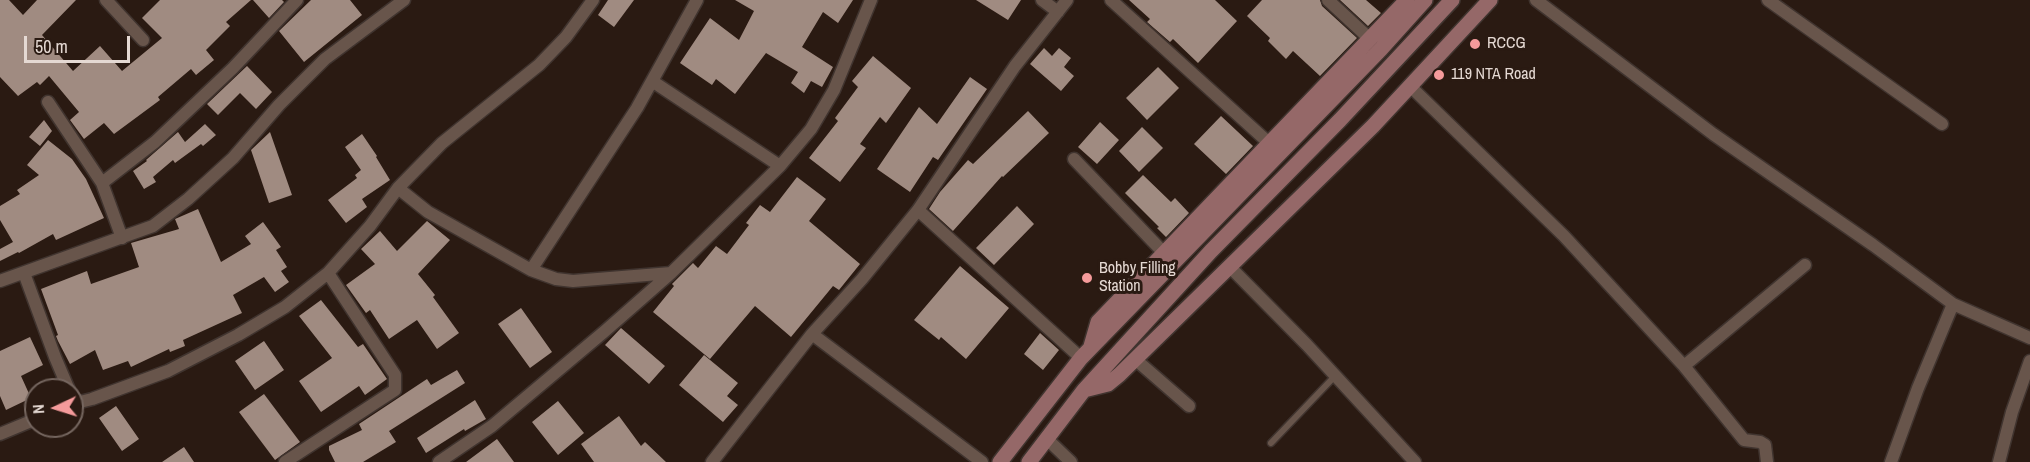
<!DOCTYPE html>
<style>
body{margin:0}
#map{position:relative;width:2030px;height:462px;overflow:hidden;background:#2a1a12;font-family:"Archivo Narrow",sans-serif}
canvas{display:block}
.north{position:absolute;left:24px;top:378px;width:60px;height:60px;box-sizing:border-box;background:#2a1a12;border:2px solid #75665f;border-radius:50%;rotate:266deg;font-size:16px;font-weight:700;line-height:24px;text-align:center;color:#e5d9d3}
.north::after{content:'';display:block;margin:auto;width:21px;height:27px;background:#f59b9b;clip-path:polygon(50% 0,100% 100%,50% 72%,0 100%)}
.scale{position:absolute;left:24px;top:36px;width:106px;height:27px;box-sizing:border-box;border:3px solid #e5d9d3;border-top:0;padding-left:8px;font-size:18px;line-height:21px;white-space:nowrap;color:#e5d9d3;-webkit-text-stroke:4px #2a1a12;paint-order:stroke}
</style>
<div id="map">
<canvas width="2030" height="462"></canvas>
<div class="north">N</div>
<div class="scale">50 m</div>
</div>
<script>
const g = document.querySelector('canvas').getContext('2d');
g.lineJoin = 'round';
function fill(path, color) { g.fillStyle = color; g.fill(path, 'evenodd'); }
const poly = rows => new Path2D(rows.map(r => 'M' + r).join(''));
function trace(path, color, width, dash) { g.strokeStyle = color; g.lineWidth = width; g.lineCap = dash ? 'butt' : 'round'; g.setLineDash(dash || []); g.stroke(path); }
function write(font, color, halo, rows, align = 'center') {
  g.font = font + ' "Archivo Narrow",sans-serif'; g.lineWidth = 6; g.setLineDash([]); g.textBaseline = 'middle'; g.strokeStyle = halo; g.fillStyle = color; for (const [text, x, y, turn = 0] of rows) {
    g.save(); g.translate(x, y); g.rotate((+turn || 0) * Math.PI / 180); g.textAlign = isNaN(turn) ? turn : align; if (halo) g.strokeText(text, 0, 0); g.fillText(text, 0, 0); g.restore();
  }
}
fill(poly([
 [0,0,9,0,23,15,37,0,76,0,42,35,73,71,100,46,122,71,162,38,142,18,160,0,251,0,226,22,230,26,206,50,214,60,196,75,191,69,158,97,160,100,114,134,104,123,84,139,70,120,79,112,49,76,40,85,37,82,18,96,0,77],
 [253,0,282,0,284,2,269,18],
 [311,0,350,0,362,15,304,62,279,31],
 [608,0,634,0,614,27,598,15],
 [735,0,853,0,838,23,823,12,802,47,833,67,822,87,811,81,804,93,791,83,798,72,766,53,735,94,716,79,712,85,680,63,710,18,739,40,754,11],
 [976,0,1021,0,1008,20],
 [1129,0,1215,0,1237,21,1198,63,1173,39,1170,42,1147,22,1150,19],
 [1262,0,1320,0,1322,6,1357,38,1320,76,1293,51,1286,59,1268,41,1270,38,1247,16],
 [1340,0,1366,0,1381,13,1368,26],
 [1044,48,1052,56,1059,48,1071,58,1064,67,1074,76,1061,91,1030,64],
 [873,56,911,88,886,123,880,117,860,144,866,148,840,182,809,158,838,121,835,118,858,87,852,81],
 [247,66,272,92,256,109,240,93,218,115,207,104],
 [1158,67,1179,88,1147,120,1126,98],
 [970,77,987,89,938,160,933,157,910,192,877,169,919,107,937,124],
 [1028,111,1049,133,1003,177,1002,176,953,231,929,209,940,192,968,160,973,164],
 [1221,116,1253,146,1226,174,1194,144],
 [44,120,52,131,40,146,29,137],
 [1100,122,1119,140,1097,164,1078,147],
 [205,124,216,135,203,146,201,144,175,163,173,160,153,177,156,182,144,189,133,171,147,161,146,160,178,132,185,142],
 [1142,127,1163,148,1139,172,1119,151],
 [270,132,292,195,269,203,251,150],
 [362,134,377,156,376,157,390,180,362,199,367,207,346,223,328,200,357,178,355,175,361,170,345,147],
 [48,140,72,159,86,179,104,218,56,240,53,234,19,253,18,252,0,261,0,249,13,242,0,220,0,206,20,194,17,190,39,175,27,165],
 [1143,175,1171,202,1175,198,1189,213,1166,237,1157,228,1159,227,1125,193],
 [797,177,826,199,809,221,860,264,839,290,833,286,791,337,755,306,710,359,653,312,674,286,672,284,693,263,698,268,716,246,727,254,749,225,746,223,760,205,770,212],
 [1017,206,1034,224,994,265,976,248],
 [198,209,221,262,251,244,245,236,263,222,281,247,276,250,287,267,281,271,289,282,275,292,264,277,233,295,242,313,183,340,185,346,170,352,169,349,131,367,128,361,103,370,95,350,70,364,58,341,56,336,58,335,41,289,87,271,91,284,139,267,131,243,179,229,175,219],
 [427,221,450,240,418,274,435,295,433,297,459,333,437,349,417,320,389,339,370,310,366,313,346,285,375,264,361,249,380,231,397,251],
 [960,266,1009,308,966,359,941,337,939,340,914,320],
 [321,300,358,347,363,344,387,379,365,395,359,386,321,412,299,381,332,358,299,316],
 [521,308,552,352,530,368,498,324],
 [621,328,665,366,649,384,605,345],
 [1040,333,1059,350,1043,370,1024,354],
 [30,337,43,365,21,376,31,398,6,410,0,396,0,351],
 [264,341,284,370,255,390,235,361],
 [704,355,738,383,727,396,738,405,723,422,679,385],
 [457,370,465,383,389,431,396,442,363,462,335,462,329,450,329,446,362,430,359,424,427,379,431,385],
 [264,394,300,442,275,460,239,412],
 [475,400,486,419,465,431,464,429,426,453,417,438],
 [558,401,584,433,558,455,532,422],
 [116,406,139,439,122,451,99,418],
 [619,416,641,446,645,442,666,462,594,462,581,444],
 [497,439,514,462,466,462],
 [184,447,194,462,162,462]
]), '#a08b81');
const service = poly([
 [1271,443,1335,376]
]);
const minor = poly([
 [106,0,143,40],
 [1042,0,1058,12],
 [1111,0,1269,143],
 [1328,0,1370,39],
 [1536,0,1713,134,1873,245,1953,304,2030,338],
 [1768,0,1942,124],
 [652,81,780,166],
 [1410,86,1564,236,1684,366,1744,440,1760,442,1765,445,1767,462],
 [48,102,102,183,122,238],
 [1074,159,1164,253],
 [102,183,155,142,233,68,297,0],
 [398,188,428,212,531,270,556,279,573,281,671,273],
 [918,210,1081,358],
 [1230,267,1307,345,1415,462],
 [531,270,637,108,697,0],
 [24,273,55,357,69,390],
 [0,281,153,226,188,199,233,158,279,105,325,59,404,0],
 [812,334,982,462],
 [1135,359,1189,406],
 [1684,366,1805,265],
 [72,404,92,399,168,371,238,335,285,307,328,273,370,226,398,188,442,143,539,65,566,37,593,0],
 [0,434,36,419],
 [1046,438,1071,462],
 [285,462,395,390,395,375,328,273],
 [439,462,492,426,605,331,671,273,780,166,811,129,834,90,871,0],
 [712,462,812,334,862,279,918,210,1015,66,1067,0],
 [1891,462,1918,388,1953,304],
 [1999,462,2012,412,2030,361]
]);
const secondary = poly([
 [1091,346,1098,322,1407,0],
 [1084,390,1108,384,1119,375,1373,126,1490,0],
 [1000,462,1081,358,1381,49,1425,0],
 [1029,462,1084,390,1211,251,1340,120,1452,0]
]);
trace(service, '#40342f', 9);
trace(minor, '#40342f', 15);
trace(secondary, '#40342f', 18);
trace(service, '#68554b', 6);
trace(minor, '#68554b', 12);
trace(secondary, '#956868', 15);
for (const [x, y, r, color] of [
 [1475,44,6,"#f59b9b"],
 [1439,75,6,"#f59b9b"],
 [1087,278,6,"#f59b9b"]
]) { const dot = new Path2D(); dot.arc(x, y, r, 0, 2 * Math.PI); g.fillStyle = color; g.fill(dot); trace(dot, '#2a1a12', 2); }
write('16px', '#e5d9d3', '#2a1a12', [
 ["RCCG",1487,44],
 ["119 NTA Road",1451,75],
 ["Bobby Filling",1099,269],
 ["Station",1099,287]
], 'left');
</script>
